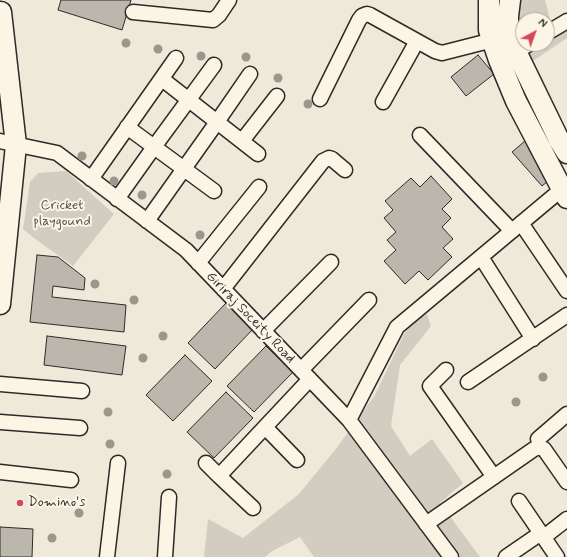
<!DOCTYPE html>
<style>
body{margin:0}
#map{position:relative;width:567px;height:557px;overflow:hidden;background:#efe9da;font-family:Mynerve,sans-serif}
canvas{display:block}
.north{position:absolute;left:515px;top:12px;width:40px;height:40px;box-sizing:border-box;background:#fcf5e5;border:1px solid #a8a49b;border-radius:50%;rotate:41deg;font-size:11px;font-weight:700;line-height:16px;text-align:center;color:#2b2b2b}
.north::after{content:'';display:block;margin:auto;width:14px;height:18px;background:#d1495b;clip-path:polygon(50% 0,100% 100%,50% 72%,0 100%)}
</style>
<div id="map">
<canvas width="567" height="557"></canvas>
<div class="north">N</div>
</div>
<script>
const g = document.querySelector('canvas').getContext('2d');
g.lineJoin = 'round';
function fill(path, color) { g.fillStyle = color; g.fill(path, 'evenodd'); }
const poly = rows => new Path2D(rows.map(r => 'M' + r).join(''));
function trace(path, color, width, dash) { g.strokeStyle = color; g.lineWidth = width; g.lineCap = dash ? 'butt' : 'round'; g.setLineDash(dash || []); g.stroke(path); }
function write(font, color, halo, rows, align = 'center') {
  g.font = font + ' Mynerve,sans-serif'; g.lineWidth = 4; g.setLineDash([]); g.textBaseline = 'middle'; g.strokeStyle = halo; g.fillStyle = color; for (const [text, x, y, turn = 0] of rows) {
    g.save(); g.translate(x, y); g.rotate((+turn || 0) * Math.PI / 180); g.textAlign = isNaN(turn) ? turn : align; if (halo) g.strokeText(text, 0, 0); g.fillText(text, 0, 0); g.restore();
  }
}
fill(poly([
 [518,0,545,0,551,24,567,13,567,38,533,61,524,44,547,44,547,20,523,20,523,41,515,24],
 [66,171,114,214,73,266,34,238,23,229,30,182,38,173],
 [425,309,431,326,400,365,391,426,410,456,432,439,463,483,440,503,480,557,314,557,300,537,272,551,265,557,204,557,208,519,243,538,299,494,335,450,375,395,404,334]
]), '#d2cdc0');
const building = poly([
 [61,0,131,0,122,30,58,10,61,0],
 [478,55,494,74,466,96,451,77,478,55],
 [531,136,548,181,542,186,512,152,531,136],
 [431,176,452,199,442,209,451,218,442,227,453,239,443,248,452,257,428,280,419,271,405,284,384,261,396,250,387,240,396,232,384,218,393,210,385,201,411,178,420,187,431,176],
 [37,255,58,257,85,278,84,290,53,286,52,297,126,305,124,332,30,322,37,255],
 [226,303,253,329,215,369,188,343,226,303],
 [47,336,126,346,122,375,44,365,47,336],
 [266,346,293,372,254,412,227,386,266,346],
 [185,355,212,381,173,421,146,395,185,355],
 [226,392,253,418,214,458,187,432,226,392],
 [0,527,33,529,32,557,0,557,0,527]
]);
fill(building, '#bcb7ac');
trace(building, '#2b2b2b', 1);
const street = poly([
 [133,12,213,20,219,15,229,0],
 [547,33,567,21],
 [516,52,529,44],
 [162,79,258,154],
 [320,99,359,20,362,16,367,14,370,15,435,51,442,53,493,40],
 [383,102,417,41],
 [127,127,214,191],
 [420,135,512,231],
 [0,141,57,153,186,250,349,420,451,557],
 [242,141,277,96],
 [91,179,176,58],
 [117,199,154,147,214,65],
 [147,221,217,122,250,74],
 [521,223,567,291],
 [481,257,533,339],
 [198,263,259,187],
 [223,289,323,161,329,158,332,159,345,170],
 [263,331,331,262],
 [301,370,369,300],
 [446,370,430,386,494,477],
 [468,382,567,315],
 [0,384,82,391],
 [349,420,397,327,562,189,567,186],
 [0,422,80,428],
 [265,427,297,460],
 [538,439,567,414],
 [206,463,219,476],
 [0,472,71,480],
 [519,501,557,557],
 [253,508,219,476,310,379],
 [426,524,534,449,540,447,544,449,567,482],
 [544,537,567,519],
 [107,557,118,463],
 [165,557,169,497],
 [506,557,541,533]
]);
const secondary = poly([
 [489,0,489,30,499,60,516,101,562,189,567,198],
 [510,0,508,16,508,30,511,41,559,140,567,153],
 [0,304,16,145,1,12]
]);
trace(street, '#2b2b2b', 17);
trace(secondary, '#2b2b2b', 23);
trace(street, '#fcf5e5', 14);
trace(secondary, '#fcf5e5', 20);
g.fillStyle = '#9a978e';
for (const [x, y] of [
 [126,43],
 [158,49],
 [201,56],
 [246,57],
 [278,78],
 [308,104],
 [82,156],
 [114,181],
 [142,195],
 [200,235],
 [95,284],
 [134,300],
 [163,336],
 [143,358],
 [543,377],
 [516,402],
 [108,412],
 [110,444],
 [167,474],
 [79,513],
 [52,538]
]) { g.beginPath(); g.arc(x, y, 4.5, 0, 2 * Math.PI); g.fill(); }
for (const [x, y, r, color] of [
 [20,503,4,"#d1495b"]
]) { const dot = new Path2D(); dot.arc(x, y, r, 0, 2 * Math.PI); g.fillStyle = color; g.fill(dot); trace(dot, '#fcf5e5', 1.5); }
write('14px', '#555450', '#fcf5e5', [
 ["Cricket",62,206],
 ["playgound",62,222]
]);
write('14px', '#2b2b2b', '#fcf5e5', [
 ["Giriraj Soceity Road",250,318,46]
]);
write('14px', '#2b2b2b', '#fcf5e5', [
 ["Domino's",28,503]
], 'left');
</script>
